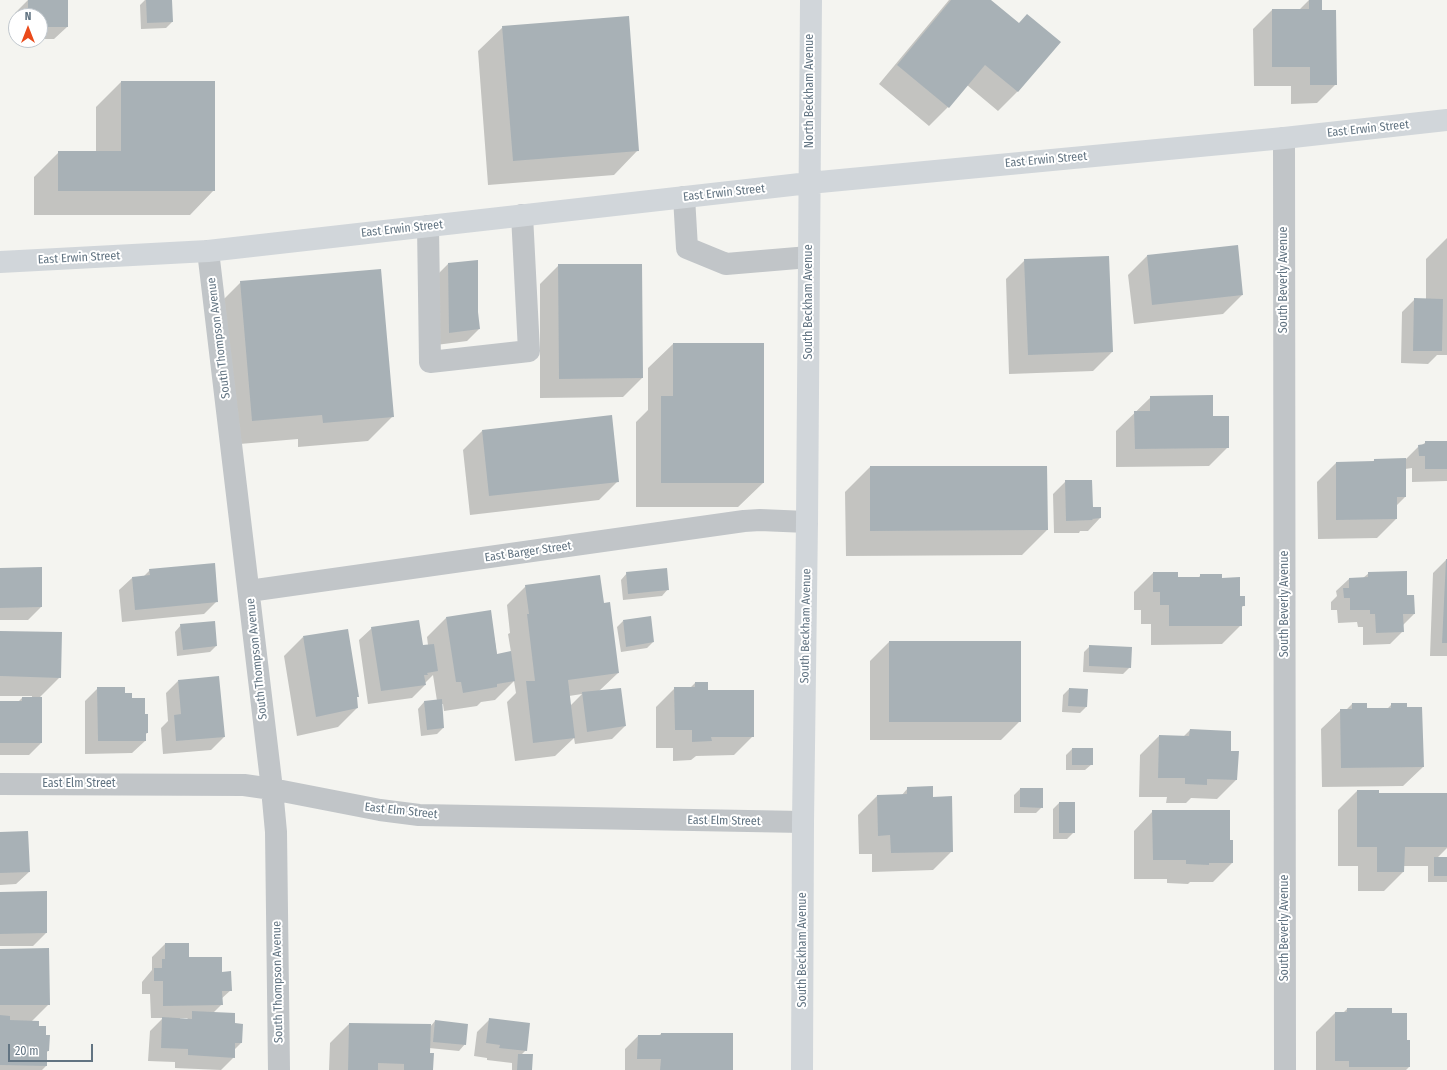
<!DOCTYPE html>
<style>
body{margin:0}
#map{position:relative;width:1447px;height:1070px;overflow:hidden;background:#f4f4f0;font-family:"Fira Sans Condensed",sans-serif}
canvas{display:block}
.north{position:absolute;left:8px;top:8px;width:40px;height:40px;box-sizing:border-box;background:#fff;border:1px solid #c0c7cd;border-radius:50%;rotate:0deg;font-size:11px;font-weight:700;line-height:16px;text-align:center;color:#627482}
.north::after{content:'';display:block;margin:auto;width:14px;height:18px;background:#ea4a1a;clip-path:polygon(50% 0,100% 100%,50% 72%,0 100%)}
.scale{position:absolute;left:8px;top:1044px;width:85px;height:18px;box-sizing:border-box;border:2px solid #627482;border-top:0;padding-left:5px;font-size:12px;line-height:14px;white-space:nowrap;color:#627482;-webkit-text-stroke:3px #fff;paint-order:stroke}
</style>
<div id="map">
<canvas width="1447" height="1070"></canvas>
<div class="north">N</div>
<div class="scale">20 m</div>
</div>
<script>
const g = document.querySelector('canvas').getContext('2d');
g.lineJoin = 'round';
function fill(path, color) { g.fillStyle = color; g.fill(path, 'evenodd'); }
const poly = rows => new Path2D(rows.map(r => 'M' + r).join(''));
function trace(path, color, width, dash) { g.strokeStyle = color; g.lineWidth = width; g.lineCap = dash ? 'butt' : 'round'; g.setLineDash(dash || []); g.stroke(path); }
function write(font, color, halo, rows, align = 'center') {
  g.font = font + ' "Fira Sans Condensed",sans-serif'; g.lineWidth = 4; g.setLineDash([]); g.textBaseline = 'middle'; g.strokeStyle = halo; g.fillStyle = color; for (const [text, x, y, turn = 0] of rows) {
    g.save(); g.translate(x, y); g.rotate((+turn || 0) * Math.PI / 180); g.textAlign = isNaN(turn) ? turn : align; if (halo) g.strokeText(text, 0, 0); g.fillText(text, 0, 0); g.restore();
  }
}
fill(poly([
 [28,0,67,27,54,39,40,39,40,16,16,16,15,39,15,13],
 [145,0,171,0,172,22,166,28,141,29,140,5],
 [949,0,990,0,1018,24,1059,42,1017,92,998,111,967,85,948,107,929,126,879,84],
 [1309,0,1321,0,1321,11,1336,84,1317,103,1291,104,1291,86,1254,86,1253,29,1272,10,1299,10],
 [503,27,638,150,614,175,488,185,478,51],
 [121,82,214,190,190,215,34,215,34,177,59,152,96,152,96,107],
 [1447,238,1447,355,1437,355,1428,364,1401,363,1402,312,1415,299,1426,299,1426,259],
 [1147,256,1242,295,1223,314,1134,324,1128,275],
 [1025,260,1112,352,1093,371,1009,374,1006,279],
 [448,264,477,312,479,329,467,341,436,345,435,277],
 [559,265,642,378,623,397,540,398,540,284],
 [241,282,393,416,368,441,298,447,298,439,228,445,216,307],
 [673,344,763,483,738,507,636,507,636,422,648,410,648,368],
 [1151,397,1212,417,1228,447,1209,466,1116,467,1116,431],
 [482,431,618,481,599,500,470,515,463,450],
 [1426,442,1447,442,1447,481,1412,482,1412,468,1405,469,1405,497,1396,506,1396,519,1377,538,1318,539,1317,482,1336,463,1372,462,1375,460,1406,459,1419,446,1422,445],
 [870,467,1046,467,1047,530,1022,555,846,556,845,492],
 [1066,481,1100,518,1088,531,1080,531,1079,533,1054,533,1053,494],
 [1446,560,1447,560,1447,656,1430,656,1433,573],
 [0,569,41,607,28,620,0,620],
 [150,570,217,601,204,614,122,622,119,590,132,578,143,577],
 [627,573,668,589,662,596,623,600,621,580],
 [1153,573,1177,578,1198,578,1201,575,1221,579,1239,597,1244,605,1241,608,1241,625,1222,644,1151,645,1151,624,1141,624,1141,610,1134,610,1134,592],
 [1369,573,1406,596,1414,614,1403,625,1403,631,1390,644,1363,645,1363,627,1358,627,1357,622,1338,623,1337,610,1331,610,1331,602,1337,596,1336,591,1349,579,1363,578],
 [526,586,603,604,618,673,599,691,625,726,612,739,575,744,574,738,555,756,515,761,507,702,516,693,514,681,495,700,481,702,477,706,444,711,443,704,441,704,443,728,437,734,421,736,418,709,424,702,437,701,433,675,425,683,425,685,412,698,368,704,359,640,372,628,422,646,428,645,427,637,446,618,490,611,497,655,511,652,508,634,510,633,507,605],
 [582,694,570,706,569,696],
 [623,621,653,642,647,648,621,652,617,627],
 [181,625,216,646,210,652,177,656,175,632],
 [0,632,60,677,39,698,41,743,29,755,0,755,0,702,18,702,22,698,32,698,32,696,0,696],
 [303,637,358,696,356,698,357,708,338,727,297,736,284,656],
 [889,642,1020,721,1001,740,870,740,870,661],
 [1090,646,1130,667,1123,674,1083,672,1084,652],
 [178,681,224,737,211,750,163,754,161,728,168,721,166,693],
 [695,683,707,691,753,736,734,755,696,756,691,760,673,761,673,748,656,748,656,707,675,688,690,688],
 [98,688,124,694,131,699,144,715,147,733,145,735,145,741,132,753,85,754,85,701],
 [1069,689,1087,690,1086,707,1080,713,1062,712,1063,695],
 [1352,704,1366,709,1387,709,1392,704,1423,767,1403,786,1322,787,1321,729,1341,710,1346,710],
 [1190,730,1230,752,1236,780,1217,799,1191,798,1186,803,1166,803,1167,797,1139,797,1140,755,1159,736,1183,737],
 [1072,749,1092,764,1085,770,1066,770,1066,755],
 [908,788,932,798,952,851,933,870,872,872,872,854,859,854,858,815,877,796,901,796],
 [1020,789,1042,807,1036,813,1014,813,1014,795],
 [1357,791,1378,794,1447,794,1447,848,1437,858,1447,858,1447,882,1428,882,1428,866,1403,866,1403,872,1384,891,1358,891,1358,866,1338,866,1338,810],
 [1059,803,1074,832,1067,839,1053,839,1053,809],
 [1153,811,1229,841,1232,863,1213,882,1190,882,1188,884,1167,883,1167,879,1134,879,1134,831],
 [0,833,29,872,16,884,0,885],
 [0,893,46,933,33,946,0,946],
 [165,944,188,958,221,973,231,990,221,999,222,1004,213,1013,234,1024,242,1025,241,1043,234,1050,234,1057,221,1070,175,1068,175,1062,148,1061,150,1031,163,1018,151,1018,150,994,142,994,142,982,152,970,152,957],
 [180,1018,188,1018,186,1020,180,1019],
 [0,950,49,1004,31,1022,45,1036,48,1051,46,1053,46,1066,42,1070,0,1070],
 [1347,1009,1391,1014,1406,1041,1409,1067,1406,1070,1316,1070,1316,1032,1335,1013,1343,1013],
 [490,1019,526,1050,521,1055,531,1070,512,1070,512,1063,487,1060,487,1058,474,1056,477,1032],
 [435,1021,465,1044,459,1051,429,1048,432,1070,329,1070,330,1043,349,1024,430,1025,430,1027],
 [661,1034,732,1070,625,1070,625,1049,638,1036,658,1036]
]), '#0003');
fill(poly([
 [28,0,68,0,68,27,40,27,40,16,28,16],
 [146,0,172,0,173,22,147,23],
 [951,0,991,0,1019,23,1027,14,1061,42,1018,92,985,65,949,108,897,65],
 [1309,0,1322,0,1322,10,1336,10,1337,85,1310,85,1310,67,1272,67,1272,9,1309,9],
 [629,16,639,151,513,161,502,26],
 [121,81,215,81,215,191,58,191,58,151,121,151],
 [1238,245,1243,295,1152,305,1147,255],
 [1109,256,1113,352,1028,355,1024,259],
 [478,260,478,312,480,329,449,333,448,263],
 [558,264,642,264,643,378,559,379],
 [381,269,394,417,323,423,322,415,252,421,240,281],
 [1414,298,1443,299,1442,351,1413,351],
 [673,343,764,343,764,483,661,483,661,396,673,396],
 [1213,395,1213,416,1229,416,1229,448,1135,449,1134,411,1150,411,1150,396],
 [612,415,619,482,489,496,482,430],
 [1425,441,1447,441,1447,469,1425,469,1425,456,1419,456,1418,445,1425,444],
 [1406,458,1406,497,1397,497,1397,519,1336,520,1336,462,1374,461,1374,459],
 [870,466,1047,466,1048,530,870,531],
 [1065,480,1092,480,1093,507,1101,507,1101,518,1092,519,1093,520,1066,521],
 [1446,559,1447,559,1447,643,1442,643],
 [215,563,218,602,135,610,132,577,150,575,149,569],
 [42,567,42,607,0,608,0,568],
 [667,568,669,590,628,594,626,572],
 [1407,571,1407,595,1414,595,1415,614,1403,614,1404,632,1376,633,1375,614,1370,614,1370,610,1350,610,1350,598,1344,598,1343,588,1349,588,1349,578,1368,577,1368,572],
 [1153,572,1178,572,1178,577,1200,577,1200,574,1222,574,1222,578,1240,577,1240,596,1245,596,1245,606,1242,606,1242,626,1169,626,1169,605,1160,605,1160,592,1153,592],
 [600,575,604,603,610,602,619,673,568,680,575,738,533,743,526,681,535,681,527,614,529,614,525,585],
 [491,610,497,654,511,651,515,681,497,684,497,687,463,693,461,682,456,682,446,617],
 [651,616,654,642,626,647,623,620],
 [419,620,423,645,434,644,438,671,427,673,428,675,424,675,426,685,381,691,371,627],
 [215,621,217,646,183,650,180,624],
 [348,629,359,697,357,697,358,708,316,717,303,636],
 [0,631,62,632,61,678,0,676],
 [889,641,1021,641,1021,722,889,722],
 [1089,645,1132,647,1131,668,1089,666],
 [219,676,225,737,176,741,174,715,181,714,178,680],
 [695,682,708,682,708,690,754,690,754,737,711,737,712,741,692,742,692,730,675,730,674,687,695,687],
 [97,687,125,687,125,693,132,693,132,698,145,698,145,714,148,714,148,733,146,733,146,741,98,741],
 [621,688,626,726,587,732,582,692],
 [1069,688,1088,689,1087,707,1068,706],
 [22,697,42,697,42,743,0,743,0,701,22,701],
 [442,699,444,728,427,730,424,701],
 [1352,703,1367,703,1367,708,1391,708,1391,703,1407,703,1407,707,1422,707,1424,767,1341,768,1340,709,1352,709],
 [1190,729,1231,731,1231,751,1239,751,1237,780,1207,779,1207,785,1185,784,1185,778,1158,778,1159,735,1189,736],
 [1072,748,1093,748,1093,765,1072,765],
 [933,786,933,797,952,796,953,852,891,853,890,835,878,836,877,795,907,794,907,787],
 [1020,788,1043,788,1043,808,1020,807],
 [1357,790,1379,790,1379,793,1447,793,1447,847,1405,847,1404,872,1377,872,1377,847,1357,847],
 [1059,802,1075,802,1075,833,1059,833],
 [1152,810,1230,810,1230,840,1233,840,1233,863,1209,863,1209,865,1186,864,1186,860,1153,860],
 [28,831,30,872,0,873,0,832],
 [1434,857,1447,857,1447,876,1434,876],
 [47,891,47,933,0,934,0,892],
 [165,943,189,943,189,957,222,957,222,972,231,971,232,991,222,991,223,1005,163,1006,163,981,154,981,154,968,162,968,162,959,165,959],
 [49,948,50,1005,0,1005,0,949],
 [1347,1008,1392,1008,1392,1013,1407,1013,1407,1040,1410,1040,1410,1067,1349,1067,1349,1061,1335,1061,1335,1012,1347,1012],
 [192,1011,235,1013,235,1023,243,1024,242,1043,235,1043,235,1058,188,1055,188,1049,161,1048,162,1017,192,1019],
 [0,1015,10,1016,10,1020,39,1021,39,1026,46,1026,46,1035,50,1035,49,1051,47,1051,47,1066,0,1065],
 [489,1018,530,1023,527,1051,499,1048,500,1045,486,1043],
 [435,1020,468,1024,466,1045,433,1042],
 [349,1023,431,1024,430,1053,434,1053,433,1070,404,1070,404,1064,378,1063,378,1070,348,1070],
 [661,1033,733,1033,733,1070,660,1070,661,1059,637,1059,638,1035,661,1035],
 [518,1054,533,1054,532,1070,517,1070]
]), '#a8b1b6');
trace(poly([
 [1284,138,1285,1070],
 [684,197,687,248,726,264,809,257],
 [428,226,430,362,529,351,522,215],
 [208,251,272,789,276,832,279,1070],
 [249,591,744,521,760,520,807,522],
 [0,784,244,785,272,789,380,810,419,815,803,822]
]), '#c1c5c8', 22);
trace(poly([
 [0,262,208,251,809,183,1284,138,1447,120],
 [802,1070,803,822,807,522,811,0]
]), '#d1d6da', 22);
write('12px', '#627482', '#fff', [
 ["North Beckham Avenue",810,91,-90],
 ["East Erwin Street",1368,129,-6],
 ["East Erwin Street",1046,160,-5],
 ["East Erwin Street",724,193,-6],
 ["East Erwin Street",402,229,-6],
 ["East Erwin Street",79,258,-3],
 ["South Beverly Avenue",1284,280,-90],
 ["South Beckham Avenue",809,302,-90],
 ["South Thompson Avenue",219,338,-97],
 ["East Barger Street",528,552,-8],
 ["South Beverly Avenue",1285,604,-90],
 ["South Beckham Avenue",806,626,-89],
 ["South Thompson Avenue",257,659,-96],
 ["East Elm Street",79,784],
 ["East Elm Street",401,811,6],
 ["East Elm Street",724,821,1],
 ["South Beverly Avenue",1285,928,-90],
 ["South Beckham Avenue",803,950,-90],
 ["South Thompson Avenue",278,982,-91]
]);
</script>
